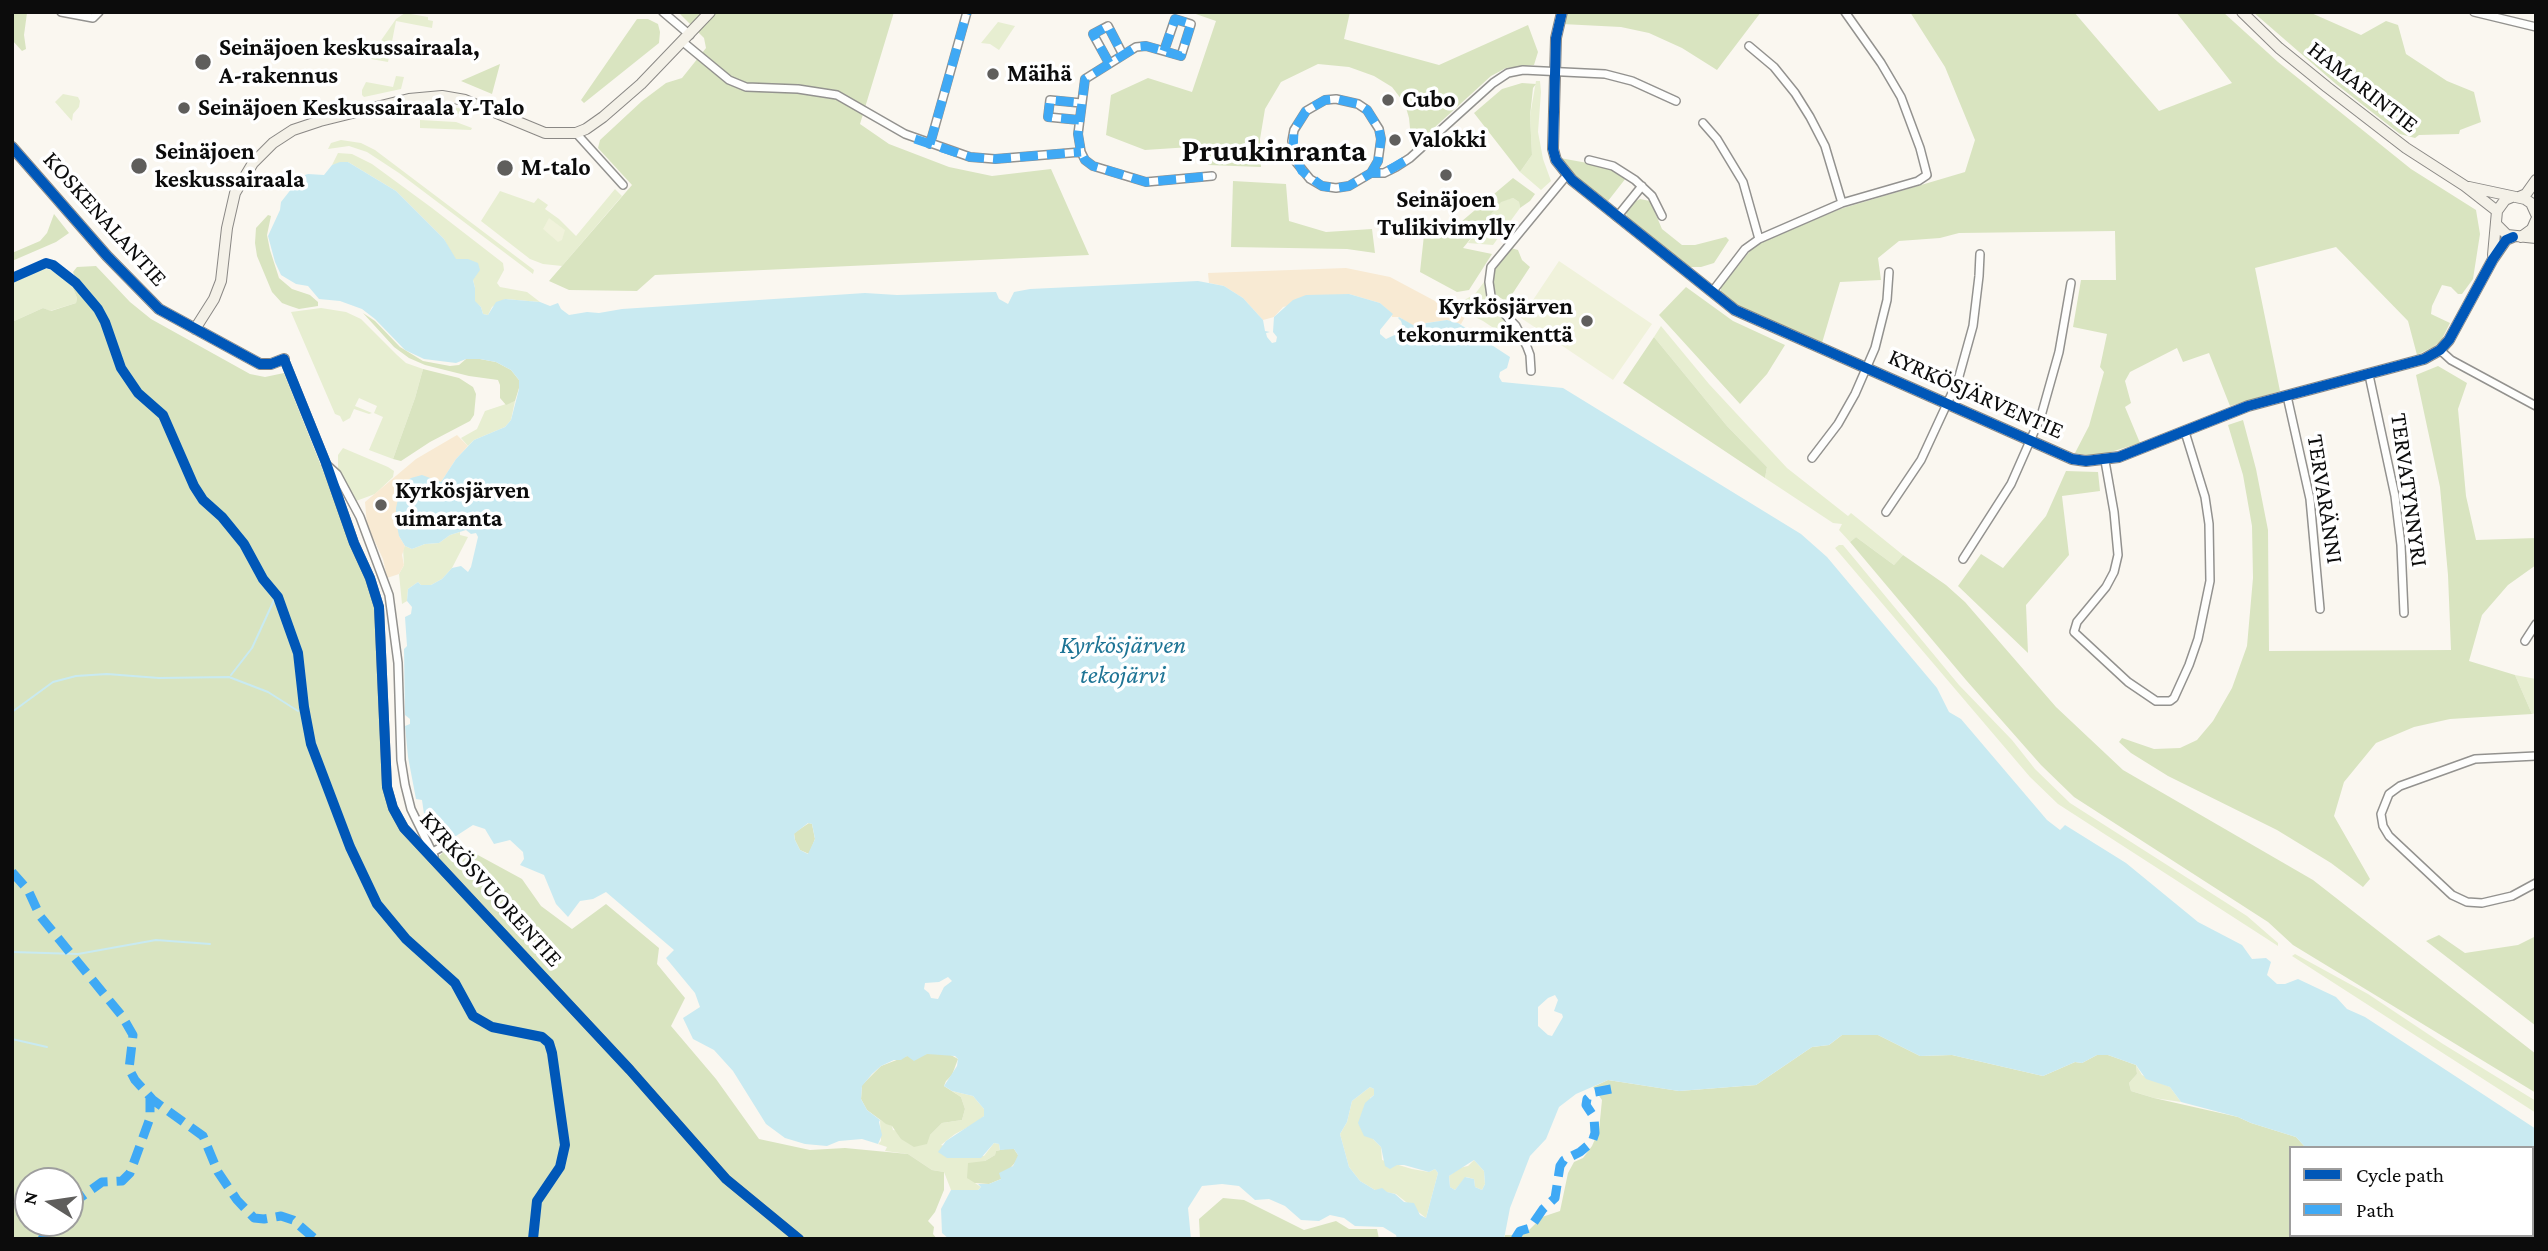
<!DOCTYPE html>
<meta charset="utf-8">
<style>
body{margin:0}
#map{position:relative;width:2548px;height:1251px;overflow:hidden;background:#faf7f0;font-family:"Crimson Pro",serif}
canvas{display:block}
.frame{position:absolute;inset:0;border:14px solid #0c0c0c;pointer-events:none}
.legend{position:absolute;left:2289px;top:1146px;width:245px;height:91px;box-sizing:border-box;background:#fff;border:2px solid #9e9e9e;margin:0;padding:9px 12px;list-style:none;font-size:21px;color:#0c0c0c}
.legend li{display:flex;align-items:center;gap:14px;height:35px}
.legend b{width:35px;border:2px solid #9e9e9e}
.north{position:absolute;left:14px;top:1167px;width:70px;height:70px;box-sizing:border-box;background:#fff;border:2px solid #9e9e9e;border-radius:50%;rotate:282deg;font-size:19px;font-weight:700;line-height:28px;text-align:center;color:#0c0c0c}
.north::after{content:'';display:block;margin:auto;width:24px;height:32px;background:#5f5e5c;clip-path:polygon(50% 0,100% 100%,50% 72%,0 100%)}
</style>
<div id="map">
<canvas width="2548" height="1251"></canvas>
<div class="frame"></div>
<ul class="legend">
<li><b style="height:9px;background:#0057b8"></b>Cycle path</li>
<li><b style="height:9px;background:#3fa9f5"></b>Path</li>
</ul>
<div class="north">N</div>
</div>
<script>
const g = document.querySelector('canvas').getContext('2d');
g.lineJoin = 'round';
function fill(path, color) { g.fillStyle = color; g.fill(path, 'evenodd'); }
const poly = rows => new Path2D(rows.map(r => 'M' + r).join(''));
function trace(path, color, width, dash) { g.strokeStyle = color; g.lineWidth = width; g.lineCap = dash ? 'butt' : 'round'; g.setLineDash(dash || []); g.stroke(path); }
function write(font, color, halo, rows, align = 'center') {
  g.font = font + ' "Crimson Pro",serif'; g.lineWidth = 7; g.setLineDash([]); g.textBaseline = 'middle'; g.strokeStyle = halo; g.fillStyle = color; for (const [text, x, y, turn = 0] of rows) {
    g.save(); g.translate(x, y); g.rotate((+turn || 0) * Math.PI / 180); g.textAlign = isNaN(turn) ? turn : align; if (halo) g.strokeText(text, 0, 0); g.fillText(text, 0, 0); g.restore();
  }
}
fill(poly([
 [405,13,428,17,428,20,433,21,432,28,396,21,388,62,371,59,375,49,396,19],
 [998,22,1015,26,999,50,990,44,981,43],
 [396,76,404,77,401,89,364,97,362,95,362,90,366,82,393,87],
 [1536,81,1540,81,1541,92,1538,132,1543,159,1551,181,1541,190,1520,172,1532,155,1530,116],
 [63,94,78,97,80,101,79,107,73,114,72,121,55,102],
 [440,105,470,110,470,115,427,111,396,115,395,111],
 [420,120,456,122,472,128,471,130,420,128],
 [341,140,361,143,375,150,534,270,533,274,399,173,367,152,349,146,328,149,331,143],
 [338,153,352,154,372,164,432,208,503,263,504,270,497,283,500,287,527,292,540,302,505,299,492,307,488,315,483,314,481,307,475,302,475,288,468,259,456,260,451,254,444,239,396,191,348,162,332,165],
 [615,189,622,196,562,266,543,264,530,259,481,221,500,191,534,203,538,198,548,205,545,209,559,219,576,236],
 [1513,198,1519,202,1520,208,1493,245,1468,243,1501,201],
 [45,268,58,273,72,286,77,298,76,303,50,311,43,308,12,322,12,283],
 [1484,282,1494,307,1512,326,1522,347,1483,321,1459,309,1459,303,1475,294],
 [321,308,346,312,361,319,397,355,406,363,423,369,415,398,393,459,369,450,383,417,374,413,377,406,359,398,355,406,372,413,369,414,354,409,350,418,343,422,340,416,335,414,291,312],
 [1661,326,1709,384,1787,468,1848,516,1851,513,1903,555,1894,565,1856,537,1850,542,1839,530,1842,524,1833,523,1765,478,1767,467,1727,426,1654,337],
 [515,401,511,420,505,427,474,440,468,446,461,438,477,429,485,411],
 [343,448,388,467,394,471,393,477,375,494,356,501,338,469,338,455],
 [460,532,460,535,468,537,452,568,442,579,431,585,421,585,418,582,408,589,407,601,402,604,399,574,404,565,403,548,405,546,412,549,425,544,439,543,450,535],
 [1839,545,1843,545,1959,685,2012,740,2035,769,2070,803,2247,916,2278,943,2278,946,2058,804,2030,777,1835,548],
 [2515,675,2536,679,2536,713,2532,714],
 [2295,954,2368,994,2443,1044,2536,1101,2536,1113,2292,956],
 [2136,1065,2142,1075,2170,1087,2181,1102,2154,1098,2131,1091,2129,1083,2137,1074],
 [1370,1087,1374,1089,1374,1095,1370,1098,1373,1139,1381,1147,1382,1160,1412,1169,1429,1172,1435,1169,1438,1173,1426,1218,1396,1194,1375,1190,1360,1181,1349,1167,1340,1134,1347,1122,1352,1101],
 [952,1091,973,1096,984,1109,984,1116,976,1123,955,1134,941,1145,984,1156,994,1143,999,1144,1000,1150,996,1151,995,1155,985,1161,975,1183,981,1187,978,1190,951,1190,944,1172,932,1170,908,1154,885,1151,887,1147,878,1144,881,1141,880,1120,892,1126,893,1130,930,1135,942,1123,962,1120,965,1109,961,1097],
 [1474,1160,1484,1171,1485,1184,1482,1190,1475,1187,1474,1179,1466,1177,1455,1190,1450,1187,1449,1176,1459,1168,1468,1166]
]), '#e7eed1');
fill(poly([
 [12,12,27,13,24,35,26,49,22,51,12,40],
 [678,12,894,12,860,124,889,144,949,167,992,176,1051,169,1089,255,655,275,637,291,569,290,549,281,632,185,598,148,600,140,642,101,666,83,682,78,706,48,704,38],
 [1190,12,1350,12,1344,39,1439,65,1528,25,1538,52,1534,65,1506,68,1491,76,1412,148,1409,118,1405,104,1392,87,1374,76,1349,67,1318,64,1281,82,1265,109,1260,139,1261,167,1208,165,1206,146,1145,150,1106,135,1111,95,1148,78,1192,92,1216,21],
 [1566,12,1761,12,1717,70,1682,48,1649,33,1621,27,1562,24],
 [1910,12,2074,12,2159,111,2232,83,2176,12,2223,12,2278,62,2411,169,2476,210,2480,234,2473,279,2462,294,2458,294,2451,287,2442,285,2432,306,2431,314,2450,323,2441,341,2433,347,2417,355,2408,321,2336,247,2255,268,2280,391,2230,406,2209,353,2183,362,2177,348,2130,372,2125,381,2131,403,2125,407,2140,443,2104,454,2087,455,2075,453,2089,426,2104,372,2100,367,2107,334,2073,327,2081,280,2116,280,2115,231,1959,233,1940,238,1899,241,1878,258,1881,280,1840,282,1822,343,1745,310,1721,293,1721,287,1754,246,1840,209,1965,172,1975,140,1945,67],
 [2253,12,2309,12,2361,35,2386,21,2398,25,2406,54,2447,81,2474,92,2481,122,2460,130,2459,134,2419,135,2415,138,2400,134,2336,84],
 [637,19,648,19,658,24,660,32,659,43,584,103,581,100],
 [500,64,492,94,461,81],
 [1522,83,1536,84,1533,88,1530,116,1532,155,1520,172,1474,113,1502,89],
 [1560,158,1604,166,1626,178,1608,201,1577,178],
 [1513,178,1535,194,1530,201,1520,208,1519,202,1513,198,1501,202,1463,248,1492,254,1469,290,1457,292,1420,272,1424,235,1449,232],
 [1233,181,1286,184,1289,221,1326,232,1372,229,1375,253,1347,249,1231,247],
 [1640,199,1650,201,1662,229,1682,245,1695,245,1726,237,1729,240,1714,263,1701,267,1689,267,1627,218,1626,212,1632,203],
 [54,214,69,233,56,242,12,261,12,253,40,241,47,233],
 [268,215,271,216,267,235,270,250,279,278,292,289,310,295,318,302,318,306,299,309,290,306,282,303,272,292,257,256,255,243,256,228],
 [1511,248,1518,250,1522,260,1530,267,1507,302,1496,295,1492,285,1496,264],
 [96,266,130,302,151,319,250,374,265,377,284,373,364,573,375,608,379,636,384,787,391,810,432,863,454,842,522,879,541,906,572,929,606,904,659,948,657,964,685,998,671,1026,716,1079,759,1139,810,1150,845,1148,908,1154,932,1170,944,1172,944,1190,935,1212,928,1221,934,1227,933,1234,937,1239,12,1239,12,322,43,308,51,311,76,303,77,298,72,286,75,277,73,272,77,267],
 [28,1181,70,1181,70,1223,28,1223],
 [1686,287,1733,321,1785,345,1767,374,1740,404,1659,315],
 [363,313,375,321,400,347,423,361,450,366,459,365,466,359,480,359,496,362,511,370,519,380,519,388,515,401,506,405,500,398,500,385,498,380,469,376,425,365,409,358,394,347],
 [1654,337,1727,426,1767,467,1765,478,1623,383],
 [2438,366,2467,383,2458,409,2466,496,2476,540,2536,538,2536,565,2508,585,2482,615,2469,661,2515,675,2532,714,2450,719,2414,727,2376,743,2344,782,2334,816,2370,879,2363,887,2331,863,2277,830,2168,776,2131,753,2119,742,2122,738,2154,749,2180,748,2197,740,2213,721,2232,688,2247,646,2253,578,2252,526,2243,475,2228,425,2243,420,2256,469,2268,530,2269,651,2451,650,2448,575,2440,487,2416,375],
 [423,369,459,378,473,387,476,394,474,415,470,421,430,442,401,461,393,459,415,398],
 [2066,471,2098,472,2100,491,2062,496,2069,555,2026,605,2028,653,1958,586,1981,554,2003,568,2046,516],
 [1856,537,1894,565,1903,555,1946,585,1965,602,2056,707,2123,770,2313,880,2536,1054,2536,1093,2293,945,2268,922,2074,797,2041,765,1966,680,1850,542],
 [809,823,812,824,815,839,809,854,800,850,795,840,794,833],
 [2439,935,2465,953,2518,945,2536,936,2536,1026,2426,941],
 [1842,1035,1878,1035,1920,1056,1952,1055,2043,1076,2075,1062,2082,1063,2097,1055,2108,1055,2136,1065,2137,1074,2129,1083,2131,1091,2154,1098,2238,1117,2251,1123,2296,1137,2306,1148,2291,1148,2291,1235,2418,1235,2421,1239,1504,1239,1505,1235,1519,1235,1528,1231,1542,1217,1560,1211,1568,1173,1574,1162,1583,1158,1592,1146,1599,1130,1602,1100,1593,1087,1608,1080,1679,1091,1756,1085,1812,1047,1829,1045],
 [927,1054,949,1054,958,1059,952,1075,946,1081,944,1086,961,1097,965,1109,962,1120,942,1123,930,1135,927,1144,914,1147,901,1139,892,1126,886,1124,867,1110,861,1099,862,1085,881,1066,907,1056],
 [1009,1148,1014,1149,1018,1155,1018,1159,1001,1179,989,1184,975,1183,967,1178,968,1163,985,1161,995,1155,996,1151],
 [1223,1198,1244,1200,1304,1230,1336,1221,1349,1229,1377,1229,1379,1239,1200,1239,1199,1219]
]), '#d9e4c0');
fill(poly([
 [1346,268,1390,277,1465,317,1461,324,1447,320,1412,325,1399,317,1392,317,1392,314,1380,303,1349,294,1283,307,1274,317,1263,320,1243,298,1224,286,1209,283,1208,273],
 [457,435,468,446,456,459,441,482,429,479,399,536,405,546,402,555,404,565,399,574,387,578,383,559,367,525,365,502,416,459]
]), '#f8ead3');
fill(poly([
 [549,218,565,230,562,240,558,242,543,229],
 [1559,261,1652,324,1613,380,1521,318]
]), '#f0f2db');
fill(poly([
 [340,162,348,162,396,191,444,239,456,259,468,259,478,263,480,270,473,280,475,288,475,301,481,307,483,314,488,315,496,302,505,299,540,302,550,306,558,303,561,309,569,315,587,312,599,313,622,309,865,293,897,295,996,292,999,299,1008,304,1014,292,1030,289,1198,281,1224,286,1243,298,1263,320,1265,331,1270,332,1266,333,1267,337,1272,343,1276,342,1277,337,1273,332,1274,317,1293,300,1306,295,1349,294,1380,303,1393,314,1380,330,1380,334,1386,339,1401,332,1403,327,1401,321,1398,318,1399,317,1413,325,1447,320,1458,323,1510,357,1507,368,1500,372,1499,377,1502,382,1563,388,1801,534,1827,557,1937,688,1949,712,1961,719,2047,820,2060,830,2065,825,2126,863,2198,922,2242,945,2252,959,2266,958,2271,962,2267,975,2277,984,2285,984,2298,979,2336,997,2347,1009,2365,1017,2536,1129,2536,1239,2421,1239,2418,1235,2532,1235,2532,1148,2306,1148,2296,1137,2251,1123,2238,1117,2181,1102,2170,1087,2146,1079,2136,1065,2108,1055,2097,1055,2082,1063,2075,1062,2043,1076,1952,1055,1920,1056,1878,1035,1842,1035,1829,1045,1812,1047,1756,1085,1679,1091,1608,1080,1576,1094,1559,1107,1546,1139,1530,1156,1510,1208,1504,1239,1397,1239,1396,1235,1383,1227,1355,1226,1344,1218,1330,1215,1319,1221,1301,1220,1285,1206,1269,1199,1255,1200,1239,1186,1222,1184,1202,1186,1188,1208,1191,1239,949,1239,942,1233,941,1209,951,1190,978,1190,981,1187,978,1184,989,1184,1001,1179,999,1173,1013,1166,1018,1155,1014,1149,1000,1150,999,1144,994,1143,981,1158,947,1158,938,1152,946,1141,984,1116,984,1109,973,1096,952,1091,944,1086,957,1066,958,1059,955,1056,927,1054,914,1061,907,1056,901,1060,894,1060,881,1066,872,1074,862,1086,861,1099,867,1110,880,1120,879,1122,882,1135,878,1144,862,1139,839,1141,827,1146,805,1144,785,1138,766,1124,733,1071,714,1050,693,1039,683,1018,700,1007,695,993,666,958,674,950,606,892,593,899,580,901,568,917,556,904,544,875,520,865,524,859,523,852,510,840,494,844,485,829,473,825,456,836,446,834,424,814,422,800,416,799,408,757,405,726,410,724,410,719,405,715,404,649,407,646,405,617,411,614,412,607,407,601,408,589,418,582,421,585,431,585,442,579,452,568,461,566,468,572,471,567,478,537,476,533,471,534,466,530,450,535,439,543,425,544,412,549,405,546,399,536,396,521,396,508,401,486,411,478,422,475,441,482,456,459,474,440,505,427,511,420,519,389,519,380,511,370,496,362,480,359,466,359,456,363,424,359,405,350,375,319,362,309,340,301,319,299,308,286,296,284,281,275,275,262,268,236,280,210,281,202,292,188,293,181,296,178,308,174,324,175,332,165],
 [808,823,812,824,815,839,808,854,800,850,795,840,794,834],
 [948,977,952,981,944,987,938,999,931,998,929,993,924,989,925,983,939,982],
 [1555,995,1558,1000,1554,1011,1562,1014,1563,1017,1552,1036,1548,1035,1538,1026,1538,1007,1548,998],
 [1370,1087,1374,1089,1374,1095,1365,1103,1358,1123,1364,1136,1373,1139,1381,1147,1385,1166,1390,1169,1397,1165,1404,1165,1429,1172,1435,1169,1438,1173,1426,1218,1420,1215,1414,1203,1404,1202,1395,1194,1387,1192,1382,1188,1375,1190,1360,1181,1349,1167,1340,1134,1347,1122,1352,1101],
 [1474,1160,1484,1171,1485,1184,1482,1190,1475,1187,1474,1179,1465,1177,1455,1190,1450,1187,1449,1176]
]), '#c9eaf1');
trace(poly([
 [231,675,252,648,275,598],
 [12,712,53,682,76,676,107,674,159,678,229,677,268,692,298,711],
 [12,952,78,954,156,940,210,944],
 [12,1039,47,1047]
]), '#c9eaf1', 2);
const street = poly([
 [61,12,93,18,99,12],
 [663,12,690,35],
 [2474,12,2536,27],
 [683,42,729,80,746,87,798,89,837,95,905,134,970,157,995,159,1081,152],
 [1749,46,1774,67,1795,93,1810,117,1825,146,1842,203],
 [1164,51,1175,19,1191,24,1181,56,1146,46,1136,47,1085,79,1078,134,1081,152,1085,160,1093,166,1146,182,1212,176],
 [1109,63,1093,34,1108,26,1123,55],
 [1079,120,1048,117,1050,100,1081,103],
 [1703,123,1717,139,1743,182,1759,239],
 [576,133,623,185],
 [930,144,967,12],
 [1589,160,1613,166,1635,180,1652,196,1662,216],
 [1371,173,1378,161,1381,139,1379,129,1367,110,1358,104,1336,99,1325,100,1306,111,1294,130,1292,141,1296,162,1310,179,1322,186,1336,188,1349,186,1371,173,1384,173,1396,167,1410,158,1493,83,1508,73,1523,70,1605,74,1632,81,1676,101],
 [1617,217,1642,186],
 [1712,292,1745,249,1759,239,1842,203,1918,181,1927,175,1920,148,1901,97,1881,63,1845,12],
 [2440,350,2451,360,2536,406],
 [284,359,326,463,354,543,370,578,379,607,387,787,393,808,404,828,630,1070,726,1179,799,1239],
 [1531,371,1530,355,1527,347,1516,326,1496,305,1491,296,1489,282,1491,267,1567,175],
 [2369,375,2395,496,2401,545,2404,613],
 [2287,396,2310,499,2320,609],
 [1812,458,1838,424,1855,394,1875,348,1887,300,1889,272],
 [2105,461,2114,512,2118,555,2114,572,2106,587,2077,622,2074,632,2128,682,2156,701,2170,701,2174,698,2189,665,2198,639,2210,581,2209,524,2205,497,2185,432],
 [326,464,337,474,360,517,389,595,398,663,401,760,405,785,411,809,434,856],
 [1886,512,1921,460,1958,380,1973,326,1979,276,1980,254],
 [1963,559,2011,484,2041,416,2059,352,2071,283],
 [2525,641,2536,624],
 [2536,756,2475,759,2400,786,2389,794,2381,814,2383,826,2389,836,2452,895,2467,902,2482,903,2512,896,2536,883],
 [429,854,440,848,448,837]
]);
const secondary = poly([
 [1562,12,1556,38,1553,149,1556,160,1572,180,1735,310,2072,459,2086,461,2119,457,2248,406,2424,359,2440,350,2449,340,2493,259,2506,240,2513,237],
 [2242,12,2279,48,2327,87,2406,148,2465,186,2497,211],
 [12,147,107,256,159,309,260,364,271,364,284,359],
 [2469,187,2525,199,2531,203,2536,214],
 [2519,197,2526,194,2536,180],
 [2497,225,2507,235,2536,238],
 [2521,237,2532,229,2536,220],
 [2493,255,2497,211,2505,200,2512,197],
 [195,329,214,299,221,281,227,228,235,193,253,163,273,143,293,130,320,121,409,99,442,96,465,100,545,133,576,133,586,129,603,117,641,84,710,12]
]);
trace(street, '#93928f', 10);
trace(secondary, '#8a8885', 12);
trace(street, '#fefefd', 7);
trace(secondary, '#f4f1e8', 10);
trace(poly([
 [1164,51,1175,19,1191,24,1181,56,1146,46,1136,47,1085,79,1078,134,1081,152,1085,160,1093,166,1146,182,1212,176],
 [1109,63,1093,34,1108,26,1123,55],
 [1079,120,1048,117,1050,100,1081,103],
 [915,139,970,157,995,159,1081,152],
 [930,144,967,12],
 [1371,173,1378,161,1381,139,1379,129,1367,110,1358,104,1336,99,1325,100,1306,111,1294,130,1293,152,1302,171,1322,186,1336,188,1349,186,1371,173,1384,173,1410,158],
 [12,872,28,890,40,916,122,1016,133,1035,129,1069,135,1080,153,1100,203,1136,218,1172,237,1200,254,1218,264,1219,281,1216,293,1220,315,1239],
 [70,1205,102,1182,122,1181,130,1173,150,1118,150,1096],
 [42,1239,51,1223],
 [1515,1239,1520,1231,1530,1228,1543,1209,1555,1198,1560,1166,1564,1160,1580,1152,1592,1142,1595,1133,1594,1117,1586,1105,1587,1099,1595,1092,1611,1089]
]), '#3fa9f5', 9, [18, 9]);
trace(poly([
 [1562,12,1556,38,1553,149,1556,160,1572,180,1735,310,2072,459,2086,461,2119,457,2248,406,2424,359,2440,350,2449,340,2493,259,2506,240,2513,237],
 [12,147,107,256,159,309,260,364,271,364,284,359,326,463,354,543,370,578,379,607,387,787,393,808,404,828,630,1070,726,1179,799,1239],
 [12,278,46,263,53,265,76,283,98,309,105,322,121,368,138,393,163,415,194,486,203,500,222,517,244,544,263,579,278,597,298,653,304,707,311,744,350,847,377,904,406,939,455,983,473,1016,492,1027,542,1037,549,1043,552,1053,565,1145,560,1167,537,1201,533,1239]
]), '#0057b8', 10);
for (const [x, y, r, color] of [
 [203,62,9,"#5f5e5c"],
 [993,74,7,"#5f5e5c"],
 [1388,100,7,"#5f5e5c"],
 [184,108,7,"#5f5e5c"],
 [1395,140,7,"#5f5e5c"],
 [139,166,9,"#5f5e5c"],
 [505,168,9,"#5f5e5c"],
 [1446,175,7,"#5f5e5c"],
 [1587,321,7,"#5f5e5c"],
 [381,505,7,"#5f5e5c"]
]) { const dot = new Path2D(); dot.arc(x, y, r, 0, 2 * Math.PI); g.fillStyle = color; g.fill(dot); trace(dot, '#fff', 2.5); }
write('bold 24px', '#0c0c0c', '#fff', [
 ["Seinäjoen keskussairaala,",219,48],
 ["A-rakennus",219,76],
 ["Mäihä",1007,74],
 ["Cubo",1402,100],
 ["Seinäjoen Keskussairaala Y-Talo",198,108],
 ["Valokki",1409,140],
 ["Seinäjoen",155,152],
 ["keskussairaala",155,180],
 ["M-talo",521,168],
 ["Seinäjoen",1446,200,"center"],
 ["Tulikivimylly",1446,228,"center"],
 ["Kyrkösjärven",1573,307,"right"],
 ["tekonurmikenttä",1573,335,"right"],
 ["Kyrkösjärven",395,491],
 ["uimaranta",395,519]
], 'left');
write('24px', '#0c0c0c', '#fff', [
 ["HAMARINTIE",2363,87,38],
 ["KOSKENALANTIE",105,219,48],
 ["KYRKÖSJÄRVENTIE",1976,394,24],
 ["TERVATYNNYRI",2409,490,82],
 ["TERVARÄNNI",2325,499,81],
 ["KYRKÖSVUORENTIE",491,889,48]
]);
write('italic 26px', '#1e7495', '#fff', [
 ["Kyrkösjärven",1123,645],
 ["tekojärvi",1123,675]
]);
write('bold 32px', '#0c0c0c', '#fff', [
 ["Pruukinranta",1274,151]
]);
</script>
